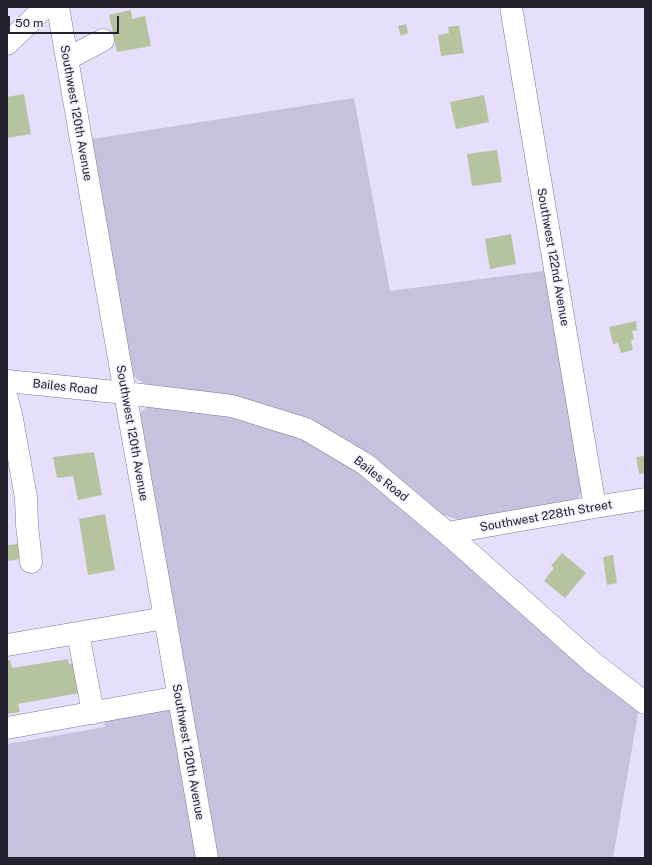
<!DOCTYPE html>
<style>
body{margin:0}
#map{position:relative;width:652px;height:865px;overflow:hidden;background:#e5dffb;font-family:"Public Sans",sans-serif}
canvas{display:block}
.frame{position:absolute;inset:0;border:8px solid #25222f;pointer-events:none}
.scale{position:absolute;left:8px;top:16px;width:111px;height:18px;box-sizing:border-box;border:2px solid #25222f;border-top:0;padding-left:5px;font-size:12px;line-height:14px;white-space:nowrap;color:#25222f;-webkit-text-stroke:3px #f1effc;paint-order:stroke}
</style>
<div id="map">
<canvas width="652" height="865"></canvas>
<div class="frame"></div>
<div class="scale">50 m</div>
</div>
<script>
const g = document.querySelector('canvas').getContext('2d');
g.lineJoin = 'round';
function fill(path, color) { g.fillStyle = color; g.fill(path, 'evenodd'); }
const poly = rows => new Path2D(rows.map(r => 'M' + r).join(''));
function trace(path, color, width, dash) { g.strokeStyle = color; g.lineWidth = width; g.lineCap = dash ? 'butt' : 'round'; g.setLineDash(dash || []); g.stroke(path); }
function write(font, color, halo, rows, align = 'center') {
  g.font = font + ' "Public Sans",sans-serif'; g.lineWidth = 3; g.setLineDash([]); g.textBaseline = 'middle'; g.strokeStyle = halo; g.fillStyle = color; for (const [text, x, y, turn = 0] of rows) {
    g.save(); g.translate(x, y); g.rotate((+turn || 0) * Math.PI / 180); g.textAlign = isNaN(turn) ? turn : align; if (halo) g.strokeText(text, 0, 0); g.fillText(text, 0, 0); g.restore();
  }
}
fill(poly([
 [354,98,390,291,550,270,584,488,578,498,571,504,464,521,450,517,437,513,340,441,151,387,137,379,132,374,92,139],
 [174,405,267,425,314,445,357,471,639,708,613,858,7,858,7,744,105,727,103,713,185,699,138,415,148,406]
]), '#c7c1dd');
fill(poly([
 [131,10,132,19,145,16,151,46,117,52,109,15],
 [406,24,408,33,401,36,398,26],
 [454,26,459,26,464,53,441,56,438,35,449,33,448,27],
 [24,94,31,134,7,138,7,97],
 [484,95,489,122,456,129,450,102],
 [497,150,502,182,472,186,467,154],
 [511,234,516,264,490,269,485,239],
 [636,321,637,330,632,331,634,339,631,340,633,350,621,353,618,343,613,344,609,327],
 [94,452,102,495,78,500,73,476,57,478,53,457],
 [645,456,645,473,639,474,636,457],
 [105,514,115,570,88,575,79,519],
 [18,544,20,559,7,561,7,545],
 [562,553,586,573,565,598,544,581,554,568,551,566],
 [613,555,617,583,607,585,603,557],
 [68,659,69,664,73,663,79,693,18,704,20,712,7,714,7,661,10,660,12,668]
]), '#b6c39f');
const minor = poly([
 [58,7,125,393,165,618,207,858],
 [511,7,595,507],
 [7,44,45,7],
 [67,59,103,40],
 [7,381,125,393,232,406,306,429,365,464,447,533,592,662,645,703],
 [7,399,12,419,26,498,27,525,31,562],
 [447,533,595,507,645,499],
 [78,633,93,713],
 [7,645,165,618],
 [7,728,179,697]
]);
trace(minor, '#807998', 23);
trace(minor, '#fff', 22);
write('12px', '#25222f', '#f1effc', [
 ["Southwest 120th Avenue",76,113,80],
 ["Southwest 122nd Avenue",553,257,80],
 ["Bailes Road",65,387,6],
 ["Southwest 120th Avenue",132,433,80],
 ["Bailes Road",381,479,38],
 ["Southwest 228th Street",546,516,-10],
 ["Southwest 120th Avenue",188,752,80]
]);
</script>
